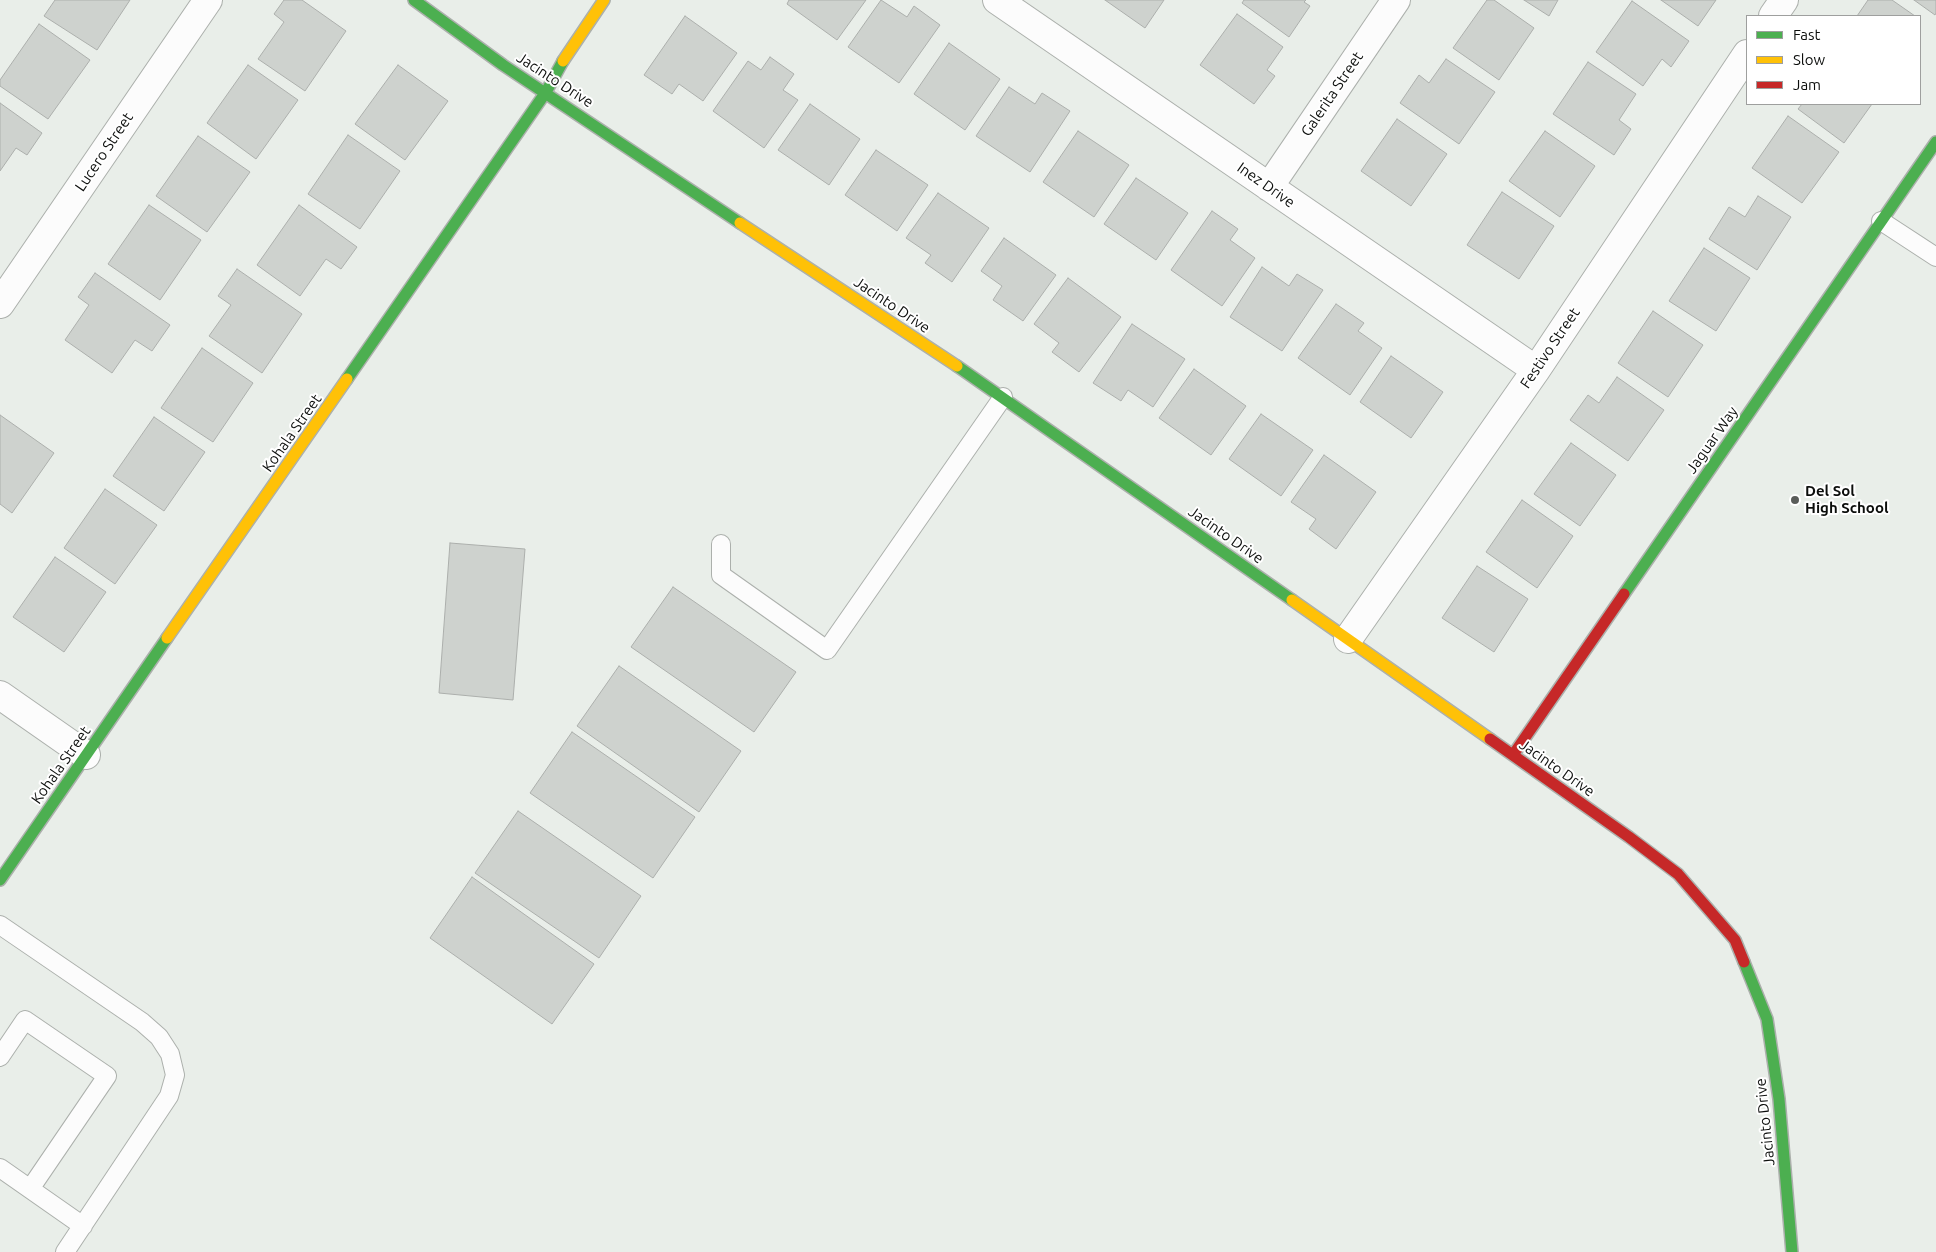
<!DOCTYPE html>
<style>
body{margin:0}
#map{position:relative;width:1936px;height:1252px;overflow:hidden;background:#e9eee9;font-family:Ubuntu,sans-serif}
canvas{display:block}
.legend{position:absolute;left:1746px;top:15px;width:175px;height:90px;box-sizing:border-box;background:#fff;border:1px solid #9e9f9e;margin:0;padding:6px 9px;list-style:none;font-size:15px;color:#0c0e0c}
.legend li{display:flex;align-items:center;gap:10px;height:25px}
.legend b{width:25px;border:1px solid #9e9f9e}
</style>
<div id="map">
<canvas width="1936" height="1252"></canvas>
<ul class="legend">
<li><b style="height:6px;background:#4caf50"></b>Fast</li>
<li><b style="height:6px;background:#ffc107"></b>Slow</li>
<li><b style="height:6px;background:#c62828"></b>Jam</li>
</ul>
</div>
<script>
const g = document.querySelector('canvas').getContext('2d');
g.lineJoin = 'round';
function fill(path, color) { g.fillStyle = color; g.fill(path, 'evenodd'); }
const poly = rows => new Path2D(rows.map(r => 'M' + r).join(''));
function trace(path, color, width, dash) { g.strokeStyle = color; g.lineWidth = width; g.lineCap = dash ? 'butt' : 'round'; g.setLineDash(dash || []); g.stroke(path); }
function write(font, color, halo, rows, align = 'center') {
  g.font = font + ' Ubuntu,sans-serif'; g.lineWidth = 4; g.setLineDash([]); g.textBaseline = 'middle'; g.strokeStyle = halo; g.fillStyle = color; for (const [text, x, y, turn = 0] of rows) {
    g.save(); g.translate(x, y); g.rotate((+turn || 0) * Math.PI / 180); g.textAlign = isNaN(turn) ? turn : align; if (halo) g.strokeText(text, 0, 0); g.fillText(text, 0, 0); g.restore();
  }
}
const building = poly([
 [55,0,130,0,97,50,44,16,55,0],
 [284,0,302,0,346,31,305,91,258,59,284,22,274,14,284,0],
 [789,0,866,0,837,40,787,4,789,0],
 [881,0,907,17,914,6,940,25,899,83,848,47,881,0],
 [1105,0,1164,0,1145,28,1105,0],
 [1244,0,1306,0,1304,2,1310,6,1289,37,1242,3,1244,0],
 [1487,0,1494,0,1534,28,1499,80,1453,48,1487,0],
 [1524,0,1558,0,1549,16,1524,0],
 [1661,0,1716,0,1698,26,1661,0],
 [1868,0,1892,0,1915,16,1857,16,1868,0],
 [1914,0,1936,0,1936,13,1935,15,1914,0],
 [1632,1,1689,41,1671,67,1662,59,1643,86,1596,52,1632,1],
 [1237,14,1283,47,1267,70,1275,76,1254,104,1200,65,1237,14],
 [685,16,737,53,703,101,679,84,672,94,644,75,685,16],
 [39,24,90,60,48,119,0,86,0,80,39,24],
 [949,43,1000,79,965,130,914,94,949,43],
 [770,57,794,74,783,90,798,100,764,148,713,111,748,61,761,70,770,57],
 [1446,59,1495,92,1459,144,1400,103,1419,75,1429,83,1446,59],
 [1588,62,1636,94,1619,120,1631,129,1614,155,1553,114,1588,62],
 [248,65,298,100,256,159,207,123,248,65],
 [398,65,448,101,405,160,355,124,398,65],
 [1009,87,1035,104,1042,93,1070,111,1030,172,976,136,1009,87],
 [0,103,42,133,27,155,16,148,0,171,0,103],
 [810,104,860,139,829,185,778,150,810,104],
 [1802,104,1872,104,1844,143,1798,109,1802,104],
 [1788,116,1839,152,1802,203,1752,168,1788,116],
 [1397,119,1447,154,1411,206,1361,171,1397,119],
 [1078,131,1129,165,1094,217,1043,182,1078,131],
 [1545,131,1595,166,1560,217,1509,181,1545,131],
 [348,135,400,171,360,229,308,194,348,135],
 [198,136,250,172,207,232,156,196,198,136],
 [876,150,928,185,897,231,845,195,876,150],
 [1136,178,1188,213,1156,260,1104,224,1136,178],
 [1502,192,1554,226,1519,279,1467,245,1502,192],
 [938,193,989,228,952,282,925,263,931,255,906,238,938,193],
 [1758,196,1791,217,1757,270,1709,239,1729,207,1745,217,1758,196],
 [149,205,201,240,160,300,108,264,149,205],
 [299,205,357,247,341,269,326,259,300,296,257,265,299,205],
 [1212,211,1238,229,1230,240,1255,258,1222,306,1171,270,1212,211],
 [1004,238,1056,275,1023,321,993,300,1002,286,981,271,1004,238],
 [1704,248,1750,278,1716,331,1669,301,1704,248],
 [1262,267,1289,286,1297,274,1323,290,1282,351,1230,317,1262,267],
 [237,269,302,314,262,373,209,336,231,305,218,296,237,269],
 [95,273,170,325,152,351,135,340,112,373,65,340,89,305,78,297,95,273],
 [1068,278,1121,317,1079,372,1052,352,1059,343,1034,324,1068,278],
 [1336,304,1364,323,1358,331,1382,348,1350,395,1298,358,1336,304],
 [1653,311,1703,345,1668,397,1618,363,1653,311],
 [1132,324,1185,359,1153,407,1128,390,1121,401,1093,383,1132,324],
 [202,348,253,383,213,442,161,408,202,348],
 [1391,356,1443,392,1411,438,1360,402,1391,356],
 [1194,369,1246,406,1211,455,1159,418,1194,369],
 [1617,377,1664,410,1628,461,1570,420,1588,395,1599,403,1617,377],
 [1261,414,1313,450,1281,496,1229,459,1261,414],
 [0,415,54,453,12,513,0,504,0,415],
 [154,417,205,452,164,511,113,476,154,417],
 [1571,443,1616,475,1580,526,1534,494,1571,443],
 [1324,455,1376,492,1336,549,1309,529,1316,519,1291,502,1324,455],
 [105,489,157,525,115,584,64,548,105,489],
 [1522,500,1573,536,1537,588,1486,552,1522,500],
 [450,543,525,549,513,700,439,693,450,543],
 [55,557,106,592,64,652,13,617,55,557],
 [1477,566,1528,599,1494,652,1442,618,1477,566],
 [673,587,796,672,754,732,631,647,673,587],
 [619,666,741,751,699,812,577,726,619,666],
 [572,732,695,817,653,878,530,793,572,732],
 [518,811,641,896,599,958,475,873,518,811],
 [472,877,594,964,552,1024,430,938,472,877]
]);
fill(building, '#ced2ce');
trace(building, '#acafac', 1);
const lane = poly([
 [1881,221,1936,257],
 [721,544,721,575,827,650,1003,397],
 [0,925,142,1022,159,1037,170,1054,175,1075,169,1096,65,1252],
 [0,1057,25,1020,107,1076,30,1189],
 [0,1168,83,1226]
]);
const street = poly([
 [997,0,1536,370],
 [1773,16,1784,0],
 [1269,187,1396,0],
 [0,304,208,0],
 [1348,639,1536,370,1747,54],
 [0,695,86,755]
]);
const fast = poly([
 [414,0,503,65,740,223],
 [957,366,1292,600],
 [347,379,546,92,563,61],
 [1624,594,1936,142],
 [0,880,167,638],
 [1744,962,1767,1019,1779,1099,1792,1252]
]);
const slow = poly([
 [563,61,604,0],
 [740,223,957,366],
 [1292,600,1490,739],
 [167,638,347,379]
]);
const jam = poly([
 [1490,739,1629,837,1678,874,1735,940,1744,962],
 [1513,755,1624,594]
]);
trace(lane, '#acb0ac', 20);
trace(street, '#acb0ac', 30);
trace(fast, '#acb0ac', 14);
trace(slow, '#acb0ac', 14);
trace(jam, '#acb0ac', 14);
trace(lane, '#fcfcfc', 18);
trace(street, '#fcfcfc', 28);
trace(fast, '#4caf50', 11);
trace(slow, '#ffc107', 11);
trace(jam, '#c62828', 11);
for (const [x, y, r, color] of [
 [1795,500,5,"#595c59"]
]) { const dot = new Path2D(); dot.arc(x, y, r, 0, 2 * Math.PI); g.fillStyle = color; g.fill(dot); trace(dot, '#fff', 2); }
write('15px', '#0c0e0c', '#fff', [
 ["Jacinto Drive",555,80,33],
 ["Galerita Street",1332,94,-56],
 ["Lucero Street",104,152,-56],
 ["Inez Drive",1266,185,35],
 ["Jacinto Drive",892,305,34],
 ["Festivo Street",1550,348,-56],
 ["Kohala Street",292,433,-55],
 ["Jaguar Way",1712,440,-55],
 ["Jacinto Drive",1226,535,35],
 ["Kohala Street",61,765,-55],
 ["Jacinto Drive",1557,768,35],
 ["Jacinto Drive",1765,1122,-96]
]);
write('bold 15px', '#0c0e0c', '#fff', [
 ["Del Sol",1805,491],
 ["High School",1805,508]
], 'left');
</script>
